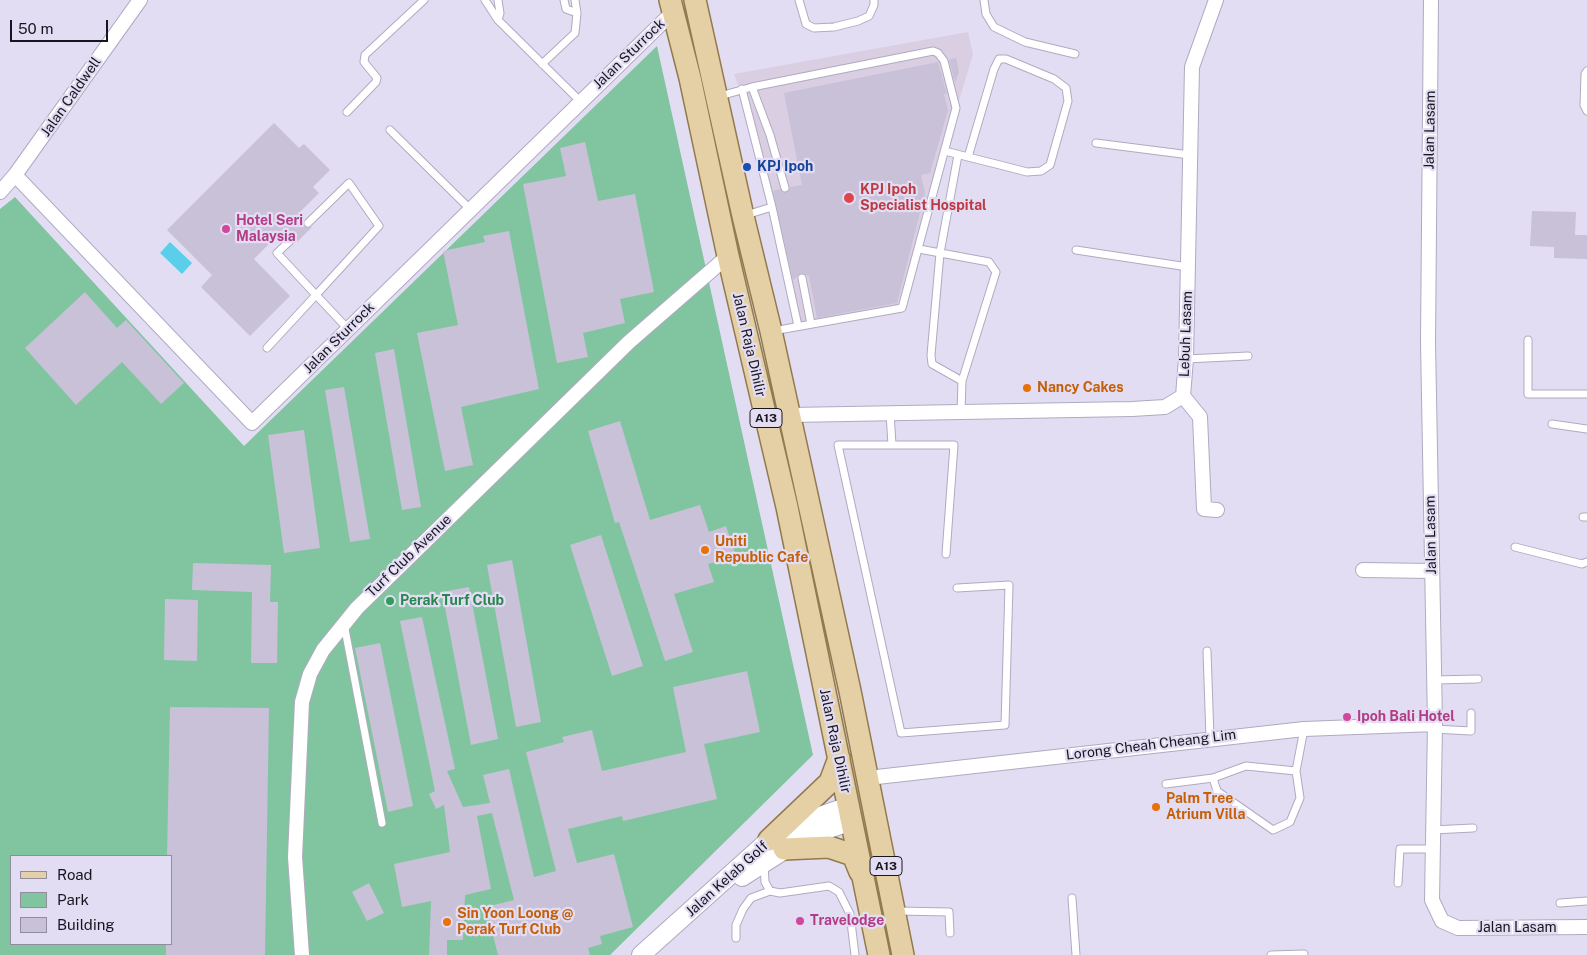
<!DOCTYPE html>
<style>
body{margin:0}
#map{position:relative;width:1587px;height:955px;overflow:hidden;background:#e3ddf4;font-family:"Public Sans",sans-serif}
canvas{display:block}
.legend{position:absolute;left:10px;top:855px;width:162px;height:90px;box-sizing:border-box;background:#e3ddf4;border:1px solid #918d9e;margin:0;padding:6px 9px;list-style:none;font-size:15px;color:#17151d}
.legend li{display:flex;align-items:center;gap:10px;height:25px}
.legend b{width:25px;border:1px solid #918d9e}
.scale{position:absolute;left:10px;top:20px;width:98px;height:22px;box-sizing:border-box;border:2px solid #17151d;border-top:0;padding-left:6px;font-size:15px;line-height:18px;white-space:nowrap;color:#17151d;-webkit-text-stroke:4px #e3ddf4;paint-order:stroke}
</style>
<div id="map">
<canvas width="1587" height="955"></canvas>
<ul class="legend">
<li><b style="height:6px;background:#e4d0a4"></b>Road</li>
<li><b style="height:14px;background:#80c5a0"></b>Park</li>
<li><b style="height:14px;background:#c8c1d8"></b>Building</li>
</ul>
<div class="scale">50 m</div>
</div>
<script>
const g = document.querySelector('canvas').getContext('2d');
g.lineJoin = 'round';
function fill(path, color) { g.fillStyle = color; g.fill(path, 'evenodd'); }
const poly = rows => new Path2D(rows.map(r => 'M' + r).join(''));
function trace(path, color, width, dash) { g.strokeStyle = color; g.lineWidth = width; g.lineCap = dash ? 'butt' : 'round'; g.setLineDash(dash || []); g.stroke(path); }
function write(font, color, halo, rows, align = 'center') {
  g.font = font + ' "Public Sans",sans-serif'; g.lineWidth = 4.5; g.setLineDash([]); g.textBaseline = 'middle'; g.strokeStyle = halo; g.fillStyle = color; for (const [text, x, y, turn = 0] of rows) {
    g.save(); g.translate(x, y); g.rotate((+turn || 0) * Math.PI / 180); g.textAlign = isNaN(turn) ? turn : align; if (halo) g.strokeText(text, 0, 0); g.fillText(text, 0, 0); g.restore();
  }
}
fill(poly([
 [968,32,973,54,897,308,798,324,740,90,734,74]
]), '#d9cee2');
fill(poly([
 [657,46,813,755,610,955,0,955,0,209,15,197,244,446],
 [11,856,171,856,171,944,11,944]
]), '#80c5a0');
fill(poly([
 [170,242,192,263,182,274,160,253]
]), '#5bcfea');
fill(poly([
 [956,58,959,72,955,82,949,60],
 [938,62,947,94,944,94,948,110,930,173,921,175,925,193,897,303,817,318,809,276,801,273,793,280,773,191,780,189,786,193,790,187,802,185,784,93],
 [274,123,299,148,304,144,330,170,313,187,319,193,299,213,304,219,305,227,312,227,297,242,296,234,289,234,284,229,254,259,290,296,250,336,201,287,212,275,167,230],
 [585,142,598,201,635,194,654,292,620,299,625,323,583,333,588,357,557,363,523,184,566,176,560,148],
 [1532,211,1576,212,1575,235,1587,235,1587,259,1554,258,1554,247,1530,246],
 [509,231,539,389,461,407,473,465,445,471,417,333,458,325,443,251,485,242,483,236],
 [85,292,117,328,126,320,184,383,161,404,122,362,76,405,25,348],
 [394,349,421,507,402,510,375,353],
 [344,387,370,539,350,542,325,390],
 [620,421,650,520,700,505,709,532,726,526,736,556,708,564,714,582,674,594,693,652,665,661,619,522,615,523,588,431],
 [304,430,320,548,284,553,268,435],
 [601,535,643,666,612,676,570,545],
 [512,560,541,722,516,727,487,565],
 [193,563,271,565,270,602,278,602,277,663,251,663,252,592,192,590],
 [469,587,498,739,471,745,442,592],
 [165,599,198,600,197,661,164,660],
 [422,617,455,769,447,771,463,807,490,803,483,775,509,769,534,877,556,871,526,752,564,742,562,737,592,730,602,771,686,752,673,687,747,671,760,732,704,744,717,799,623,821,622,816,568,829,577,863,614,854,633,927,600,936,602,944,588,948,590,955,498,955,486,907,514,900,492,813,477,816,491,889,465,895,463,940,447,940,447,955,429,955,431,901,402,907,394,864,450,852,444,805,436,809,429,794,435,791,400,621],
 [380,643,413,806,388,812,355,648],
 [170,707,269,708,265,955,166,955,166,944,171,944,171,856,167,856],
 [369,883,384,913,367,921,352,892]
]), '#c8c1d8');
const service = poly([
 [485,0,498,20,580,101],
 [498,0,500,13,498,20],
 [564,0,566,9,577,13],
 [799,0,806,24,814,28,834,27,858,21,869,16,874,5,874,0],
 [984,0,986,14,994,27,1025,42,1075,54],
 [542,64,575,33,577,13,575,0],
 [1587,71,1585,74,1584,105,1587,111],
 [752,87,770,135,785,188],
 [742,89,772,207,798,326],
 [720,96,752,87,933,51,938,53,944,61,956,108,902,308,773,331],
 [347,112,376,82,377,78,364,62,365,55,424,0],
 [390,130,470,209],
 [1096,143,1190,155],
 [945,151,968,157,1000,165,1027,172,1041,171,1050,165,1068,101,1066,88,1054,79,1006,59,999,59,994,69,968,157],
 [958,155,940,253,931,355,932,364,962,381],
 [746,215,772,207],
 [293,238,277,253,316,295,379,226,349,183,308,223],
 [919,249,989,262,996,272,962,381,961,412],
 [1076,250,1188,267],
 [802,278,811,324],
 [1528,340,1528,394,1587,394],
 [267,348,316,295,348,329],
 [1186,359,1248,356],
 [890,413,892,445,838,445,901,733,1005,725,1009,585,957,588],
 [1552,424,1587,429],
 [892,445,954,445,946,554],
 [1583,517,1587,517],
 [1515,547,1582,564,1587,562],
 [344,624,382,823],
 [1207,651,1210,738],
 [1434,680,1478,679],
 [1434,729,1471,731,1471,713],
 [1213,778,1217,791,1273,830,1290,822,1300,798,1296,771],
 [1166,784,1213,778,1246,766,1296,771,1304,729],
 [1432,830,1473,828],
 [764,864,765,882,770,891,780,893,829,886,839,892,850,914,855,955],
 [1398,883,1400,849,1431,849],
 [1072,898,1076,955],
 [1560,903,1587,901],
 [897,911,949,912,950,933],
 [736,938,736,925,743,909,751,898,770,891],
 [1271,955,1304,954]
]);
const minor = poly([
 [1431,0,1428,341,1435,724,1432,900,1442,921,1458,928,1587,927],
 [15,175,252,423,672,13],
 [0,192,15,175,140,0],
 [1183,396,1200,417,1204,509,1217,510],
 [790,415,1132,409,1165,407,1183,396,1186,359,1192,67,1216,0],
 [1363,570,1432,571],
 [868,778,1304,729,1435,724],
 [302,955,295,857,302,702,310,674,323,650,357,608,629,342,728,256]
]);
const tertiary = poly([
 [742,877,805,837,852,821],
 [641,955,769,840,805,821,849,806]
]);
const primary = poly([
 [670,0,690,78,728,256,787,507,879,955],
 [695,0,743,216,771,331,850,691,903,955],
 [769,840,830,782,839,758],
 [784,849,829,847,853,855,860,872]
]);
trace(service, '#b0aac0', 9);
trace(minor, '#b0aac0', 16);
trace(tertiary, '#b0aac0', 20);
trace(primary, '#917a4d', 24);
trace(service, '#fff', 7);
trace(minor, '#fff', 14);
trace(tertiary, '#fff', 18);
trace(primary, '#e4d0a4', 21);
for (const [x, y, r, color] of [
 [747,167,5,"#1a4fb4"],
 [849,198,6,"#e0444e"],
 [226,229,5,"#d1479c"],
 [1027,388,5,"#e8710a"],
 [705,550,5,"#e8710a"],
 [390,601,5,"#2e9e5b"],
 [1347,717,5,"#d1479c"],
 [1156,807,5,"#e8710a"],
 [800,921,5,"#d1479c"],
 [447,922,5,"#e8710a"]
]) { const dot = new Path2D(); dot.arc(x, y, r, 0, 2 * Math.PI); g.fillStyle = color; g.fill(dot); trace(dot, '#e3ddf4', 2); }
for (const [x, y, w] of [
 [766,418,32],
 [886,866,32]
]) { const box = new Path2D(); box.roundRect(x - w / 2, y - 9.5, w, 19, 4); g.fillStyle = '#e3ddf4'; g.fill(box); trace(box, '#17151d', 1); }
write('bold 12px', '#17151d', null, [
 ["A13",766,418],
 ["A13",886,866]
]);
write('14px', '#17151d', '#e3ddf4', [
 ["Jalan Sturrock",629,54,-44],
 ["Jalan Caldwell",71,97,-55],
 ["Jalan Lasam",1430,130,-89],
 ["Lebuh Lasam",1186,334,-88],
 ["Jalan Sturrock",339,338,-45],
 ["Jalan Raja Dihilir",749,345,77],
 ["Jalan Lasam",1431,535,-91],
 ["Turf Club Avenue",409,556,-44],
 ["Jalan Raja Dihilir",835,741,78],
 ["Lorong Cheah Cheang Lim",1151,745,-7],
 ["Jalan Kelab Golf",727,879,-42],
 ["Jalan Lasam",1517,928]
]);
write('bold 14px', '#164399', '#e3ddf4', [
 ["KPJ Ipoh",757,167]
], 'left');
write('bold 14px', '#be3a42', '#e3ddf4', [
 ["KPJ Ipoh",860,190],
 ["Specialist Hospital",860,206]
], 'left');
write('bold 14px', '#b23c85', '#e3ddf4', [
 ["Hotel Seri",236,221],
 ["Malaysia",236,237],
 ["Ipoh Bali Hotel",1357,717],
 ["Travelodge",810,921]
], 'left');
write('bold 14px', '#c56008', '#e3ddf4', [
 ["Nancy Cakes",1037,388],
 ["Uniti",715,542],
 ["Republic Cafe",715,558],
 ["Palm Tree",1166,799],
 ["Atrium Villa",1166,815],
 ["Sin Yoon Loong @",457,914],
 ["Perak Turf Club",457,930]
], 'left');
write('bold 14px', '#27864d', '#e3ddf4', [
 ["Perak Turf Club",400,601]
], 'left');
</script>
